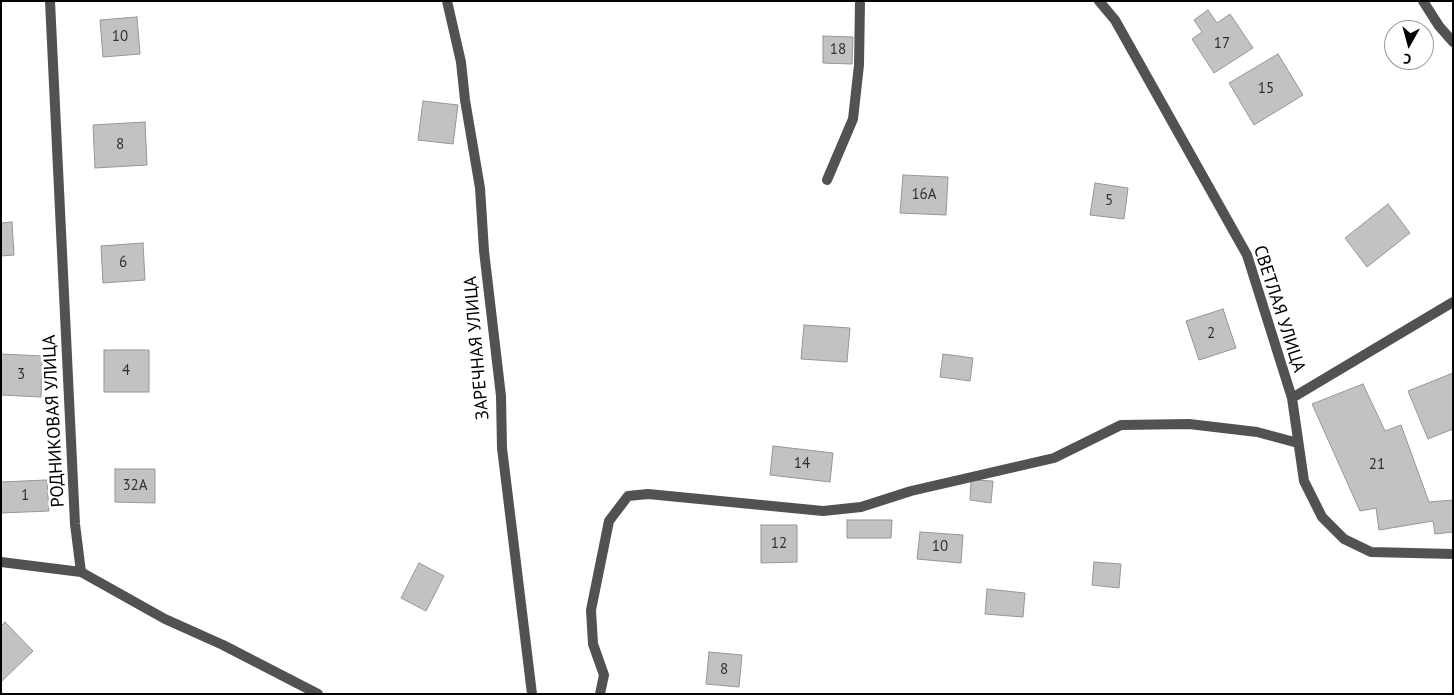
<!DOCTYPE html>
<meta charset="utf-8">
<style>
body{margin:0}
#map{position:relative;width:1454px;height:695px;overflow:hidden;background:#fff;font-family:"PT Sans",sans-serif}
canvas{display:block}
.frame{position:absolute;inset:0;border:2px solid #000;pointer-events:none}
.north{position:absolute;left:1384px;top:20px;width:50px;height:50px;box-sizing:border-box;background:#fff;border:1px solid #999;border-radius:50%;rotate:187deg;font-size:14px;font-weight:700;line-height:20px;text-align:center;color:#000}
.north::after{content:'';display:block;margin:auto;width:18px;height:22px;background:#000;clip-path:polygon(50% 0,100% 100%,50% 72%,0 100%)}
</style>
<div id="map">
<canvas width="1454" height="695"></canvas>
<div class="frame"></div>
<div class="north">С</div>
</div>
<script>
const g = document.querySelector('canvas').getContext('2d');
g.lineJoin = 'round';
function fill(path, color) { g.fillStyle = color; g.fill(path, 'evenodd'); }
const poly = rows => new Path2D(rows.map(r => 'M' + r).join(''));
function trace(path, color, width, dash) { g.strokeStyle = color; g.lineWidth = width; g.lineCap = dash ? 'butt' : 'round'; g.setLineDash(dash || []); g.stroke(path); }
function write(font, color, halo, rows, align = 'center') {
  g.font = font + ' "PT Sans",sans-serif'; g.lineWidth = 5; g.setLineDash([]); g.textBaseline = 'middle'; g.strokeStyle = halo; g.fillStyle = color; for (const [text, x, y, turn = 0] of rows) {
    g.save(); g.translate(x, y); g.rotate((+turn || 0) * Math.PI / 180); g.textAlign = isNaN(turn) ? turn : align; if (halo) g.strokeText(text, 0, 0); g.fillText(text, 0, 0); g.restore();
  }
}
const building = poly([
 [1208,10,1217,23,1230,14,1253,48,1214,73,1192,39,1202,32,1194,20,1208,10],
 [137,17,140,54,103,57,100,20,137,17],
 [823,36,853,37,852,64,823,63,823,36],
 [1278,54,1303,95,1254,125,1229,83,1278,54],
 [423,101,458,105,453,144,418,140,423,101],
 [145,122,147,165,95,168,93,125,145,122],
 [903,175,948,177,946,215,900,213,903,175],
 [1095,183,1128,188,1124,219,1090,215,1095,183],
 [1388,204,1410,233,1367,267,1345,238,1388,204],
 [12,222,14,255,1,256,1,223,12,222],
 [143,243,145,280,103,283,101,246,143,243],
 [1223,309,1236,348,1199,360,1186,321,1223,309],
 [804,325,850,328,847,362,801,359,804,325],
 [104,350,149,350,149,392,104,392,104,350],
 [1,354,42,356,41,397,1,395,1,354],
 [943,354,973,358,970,381,940,377,943,354],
 [1453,373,1453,429,1428,439,1408,391,1453,373],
 [1363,384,1385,431,1401,425,1429,502,1453,500,1453,532,1435,534,1433,521,1379,530,1376,508,1360,511,1312,404,1363,384],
 [773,446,833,453,830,482,770,475,773,446],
 [115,469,155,469,155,503,115,502,115,469],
 [47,480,49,511,1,513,1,482,47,480],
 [971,480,993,481,991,503,970,500,971,480],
 [847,520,892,520,891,538,847,538,847,520],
 [761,525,797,525,797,562,761,563,761,525],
 [920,532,963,535,961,563,917,559,920,532],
 [1094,562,1121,564,1119,588,1092,585,1094,562],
 [419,563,444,576,426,611,401,598,419,563],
 [987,589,1025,593,1023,617,985,614,987,589],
 [5,622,33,651,1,682,1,626,5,622],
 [709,652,742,655,739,687,706,684,709,652]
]);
fill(building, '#c2c2c2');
trace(building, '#969696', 1);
trace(poly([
 [50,1,75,524,81,572,165,619,223,645,318,694],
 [447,1,461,62,465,100,480,188,484,251,501,396,502,448,532,694],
 [1099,1,1115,20,1247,255,1292,398,1304,481,1322,517,1344,539,1371,552,1453,554],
 [1423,1,1439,26,1453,42],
 [827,180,853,119,859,65,860,1],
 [1292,398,1453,302],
 [1,562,81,572],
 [600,694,604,675,593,644,591,610,609,521,628,496,648,494,823,511,861,507,911,491,1054,458,1121,425,1189,424,1257,432,1298,443]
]), '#525252', 10);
write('15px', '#303030', null, [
 ["10",120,37],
 ["17",1222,44],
 ["18",838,50],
 ["15",1266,89],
 ["8",120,145],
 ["16А",924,195],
 ["5",1109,201],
 ["6",123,263],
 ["2",1211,334],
 ["4",126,371],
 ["3",21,375],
 ["14",802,464],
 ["21",1377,465],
 ["32А",135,486],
 ["1",25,496],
 ["12",779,544],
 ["10",940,547],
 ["8",724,670]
]);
write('18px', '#000', '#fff', [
 ["СВЕТЛАЯ УЛИЦА",1279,309,72],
 ["ЗАРЕЧНАЯ УЛИЦА",477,348,-95],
 ["РОДНИКОВАЯ УЛИЦА",54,421,-93]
]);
</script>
